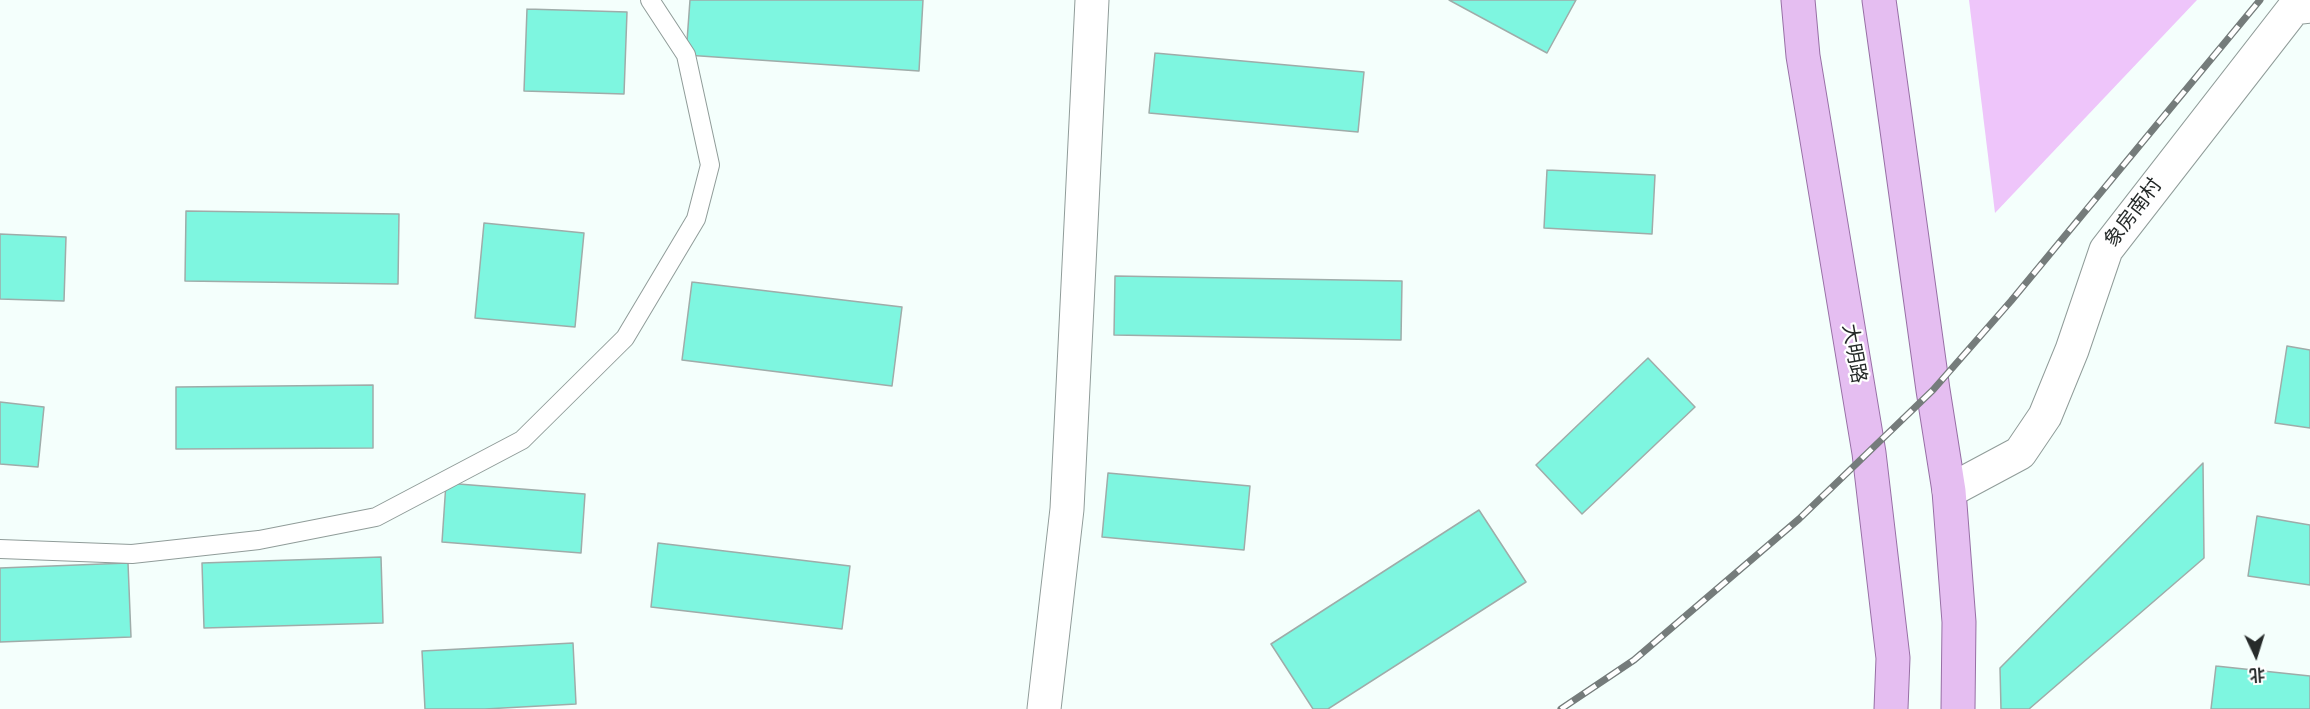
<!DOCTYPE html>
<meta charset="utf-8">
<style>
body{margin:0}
#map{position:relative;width:2310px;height:709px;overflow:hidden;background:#f4fffc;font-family:Overpass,"Noto Sans SC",sans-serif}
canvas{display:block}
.north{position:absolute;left:2226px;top:625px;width:60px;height:60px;-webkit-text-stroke:4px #fff;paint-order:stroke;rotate:176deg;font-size:16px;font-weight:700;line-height:24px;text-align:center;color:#262b2a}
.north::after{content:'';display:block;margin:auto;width:21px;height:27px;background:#262b2a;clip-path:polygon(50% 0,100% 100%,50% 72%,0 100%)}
</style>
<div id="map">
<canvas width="2310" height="709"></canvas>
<div class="north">北</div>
</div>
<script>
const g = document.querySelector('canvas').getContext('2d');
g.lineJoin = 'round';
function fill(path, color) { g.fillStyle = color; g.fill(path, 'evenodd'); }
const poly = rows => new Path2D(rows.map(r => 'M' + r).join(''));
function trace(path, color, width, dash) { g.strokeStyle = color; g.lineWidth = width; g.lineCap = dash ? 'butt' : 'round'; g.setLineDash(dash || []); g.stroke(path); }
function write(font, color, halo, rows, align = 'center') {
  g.font = font + ' Overpass,"Noto Sans SC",sans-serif'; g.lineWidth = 4.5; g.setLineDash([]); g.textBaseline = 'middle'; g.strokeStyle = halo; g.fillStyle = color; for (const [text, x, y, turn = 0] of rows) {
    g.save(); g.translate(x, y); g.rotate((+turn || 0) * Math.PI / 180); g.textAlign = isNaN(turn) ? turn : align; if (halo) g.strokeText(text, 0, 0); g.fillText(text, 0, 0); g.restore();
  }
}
fill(poly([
 [1969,0,2197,0,1995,213]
]), '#eec5fa');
const building = poly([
 [690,0,923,0,919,71,686,55,690,0],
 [1449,0,1576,0,1547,53,1449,0],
 [527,9,627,12,624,94,524,91,527,9],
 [1155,53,1364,72,1358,132,1149,113,1155,53],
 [1547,170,1655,175,1652,234,1544,228,1547,170],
 [186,211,399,214,398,284,185,281,186,211],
 [484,223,584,233,575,327,475,318,484,223],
 [0,234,66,237,64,301,0,299,0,234],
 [1115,276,1402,281,1401,340,1114,335,1115,276],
 [692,282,902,307,892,386,682,360,692,282],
 [2287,346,2310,350,2310,428,2275,423,2287,346],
 [1648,358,1695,407,1582,514,1536,465,1648,358],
 [373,385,373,448,176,449,176,387,373,385],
 [0,402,44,407,38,467,0,464,0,402],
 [2203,463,2204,558,2029,709,2001,709,2000,668,2203,463],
 [1108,473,1250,486,1244,550,1102,537,1108,473],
 [446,483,585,494,581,553,442,542,446,483],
 [1479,510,1526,582,1328,709,1313,709,1271,644,1479,510],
 [2257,516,2310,525,2310,585,2248,576,2257,516],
 [658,543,850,566,842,629,651,607,658,543],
 [381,557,383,623,204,628,202,563,381,557],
 [128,563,131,637,0,642,0,568,128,563],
 [573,643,576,704,485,709,425,709,422,651,573,643],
 [2216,666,2310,676,2310,709,2211,709,2216,666]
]);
fill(building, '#7ef6e0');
trace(building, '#9faca9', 1.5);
const service = poly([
 [0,549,132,554,259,540,376,517,522,440,625,338,696,219,710,165,686,55,650,0]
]);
const minor = poly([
 [1949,491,2020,453,2045,416,2072,350,2106,250,2294,8,2310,6],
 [1044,709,1067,509,1092,0]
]);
const primary = poly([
 [1798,0,1803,56,1869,453,1893,658,1891,709],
 [1879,0,1933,390,1949,491,1959,622,1958,709]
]);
trace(service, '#909c99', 20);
trace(minor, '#909c99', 35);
trace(primary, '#976fa5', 35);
trace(service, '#fff', 18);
trace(minor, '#fff', 33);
trace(primary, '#e5bef1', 33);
const rail = poly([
 [1561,709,1634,660,1799,519,1933,390,2011,301,2260,0]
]);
trace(rail, '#757c7b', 7);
trace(rail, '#fff', 4.5, [14]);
write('20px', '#262b2a', '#fff', [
 ["象房南村",2135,214,-53],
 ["大明路",1852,354,80]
]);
</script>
